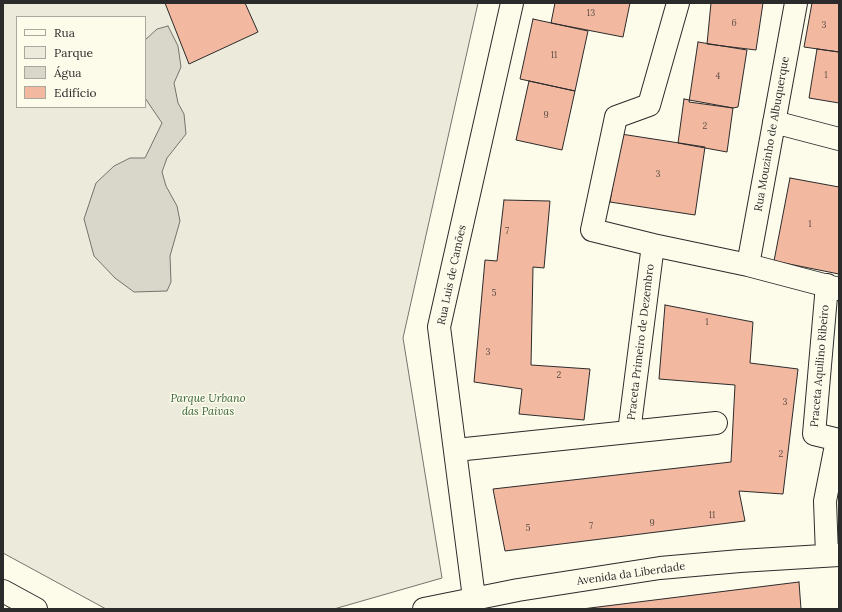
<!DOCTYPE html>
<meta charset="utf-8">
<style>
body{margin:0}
#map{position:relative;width:842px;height:612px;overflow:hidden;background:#fdfbea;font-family:Lora,serif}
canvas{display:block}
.frame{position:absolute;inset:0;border:4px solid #2b2b2b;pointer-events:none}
.legend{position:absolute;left:16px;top:16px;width:130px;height:92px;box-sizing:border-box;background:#fdfbea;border:1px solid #a9a89e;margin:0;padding:5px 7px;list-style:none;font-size:12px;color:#2b2b2b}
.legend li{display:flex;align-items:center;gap:8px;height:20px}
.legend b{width:20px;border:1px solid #a9a89e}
</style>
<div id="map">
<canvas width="842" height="612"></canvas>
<div class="frame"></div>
<ul class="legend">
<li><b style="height:5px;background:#fdfbea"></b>Rua</li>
<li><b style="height:11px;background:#ecebdb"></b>Parque</li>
<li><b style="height:11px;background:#d8d7c9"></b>Água</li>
<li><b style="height:11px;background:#f2b8a0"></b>Edifício</li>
</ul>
</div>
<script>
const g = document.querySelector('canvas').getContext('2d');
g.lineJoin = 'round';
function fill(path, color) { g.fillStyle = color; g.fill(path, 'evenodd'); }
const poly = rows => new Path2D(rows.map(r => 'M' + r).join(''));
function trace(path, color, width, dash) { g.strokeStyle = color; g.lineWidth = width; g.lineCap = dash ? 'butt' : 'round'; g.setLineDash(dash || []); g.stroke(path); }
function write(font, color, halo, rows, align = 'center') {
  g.font = font + ' Lora,serif'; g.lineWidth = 3; g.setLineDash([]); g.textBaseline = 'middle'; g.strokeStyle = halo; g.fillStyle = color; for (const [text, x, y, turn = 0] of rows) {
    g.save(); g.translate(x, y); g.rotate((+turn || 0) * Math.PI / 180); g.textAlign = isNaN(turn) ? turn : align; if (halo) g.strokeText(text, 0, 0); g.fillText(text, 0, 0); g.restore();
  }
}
const green = poly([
 [3,3,478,3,403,338,442,578,334,609,106,609,3,553,3,3],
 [17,17,145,17,145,107,17,107,17,17]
]);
fill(green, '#ecebdb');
trace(green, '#74746e', 1);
const water = poly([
 [168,26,178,46,181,67,174,83,178,103,184,114,186,134,167,158,162,172,166,186,177,206,180,221,170,256,171,282,167,291,134,292,115,278,94,256,84,219,96,183,114,166,130,158,145,158,162,123,145,98,145,40,157,29,168,26]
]);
fill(water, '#d8d7c9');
trace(water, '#74746e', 1);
const building = poly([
 [165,3,245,3,258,32,189,64,165,3],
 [555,3,630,3,623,37,551,23,555,3],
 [711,3,763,3,756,50,707,44,711,3],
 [812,3,839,3,839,52,804,47,812,3],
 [533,19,588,31,575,91,520,79,533,19],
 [698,42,747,50,738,107,733,108,689,102,698,42],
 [817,49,839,52,839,103,809,98,817,49],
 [529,81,575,91,562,150,516,140,529,81],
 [684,99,733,108,727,152,678,143,684,99],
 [621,134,705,147,695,215,610,202,621,134],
 [790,178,839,187,839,274,774,261,790,178],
 [504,200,550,201,544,268,533,267,531,365,590,369,584,420,519,414,522,389,474,382,485,260,497,261,504,200],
 [665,305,753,322,750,363,798,369,783,494,739,491,745,521,505,551,493,489,731,462,735,385,659,379,665,305],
 [799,582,801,609,582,609,799,582]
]);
fill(building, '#f2b8a0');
trace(building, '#2b2b2b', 1);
const minor = poly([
 [774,122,839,139],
 [653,245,592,230,616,117,649,105,678,3],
 [748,265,796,3],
 [827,285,814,434,839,440],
 [629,432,716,423],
 [456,450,629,432,653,245,748,265,839,289],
 [827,555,825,501,837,440],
 [3,591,36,609],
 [474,598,439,327,512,3],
 [424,609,518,590,660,568,740,561,839,555]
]);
trace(minor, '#2b2b2b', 24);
trace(minor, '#fdfbea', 22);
write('9px', '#5d4e48', null, [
 ["13",591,13],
 ["6",734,23],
 ["3",824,25],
 ["11",554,55],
 ["1",826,75],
 ["4",718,76],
 ["9",546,115],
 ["2",705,126],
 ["3",658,174],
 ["1",810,224],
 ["7",507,231],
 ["5",494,293],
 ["1",707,322],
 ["3",488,352],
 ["2",559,375],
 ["3",785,402],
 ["2",781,454],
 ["11",712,515],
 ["9",652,523],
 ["7",591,526],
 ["5",528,528]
]);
write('11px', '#2b2b2b', '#fdfbea', [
 ["Rua Mouzinho de Albuquerque",772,134,-80],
 ["Rua Luis de Camões",452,275,-78],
 ["Praceta Primeiro de Dezembro",641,342,-83],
 ["Praceta Aquilino Ribeiro",820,366,-85],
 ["Avenida da Liberdade",631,574,-8]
]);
write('italic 11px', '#34623c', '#fdfbea', [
 ["Parque Urbano",208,399],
 ["das Paivas",208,412]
]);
</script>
